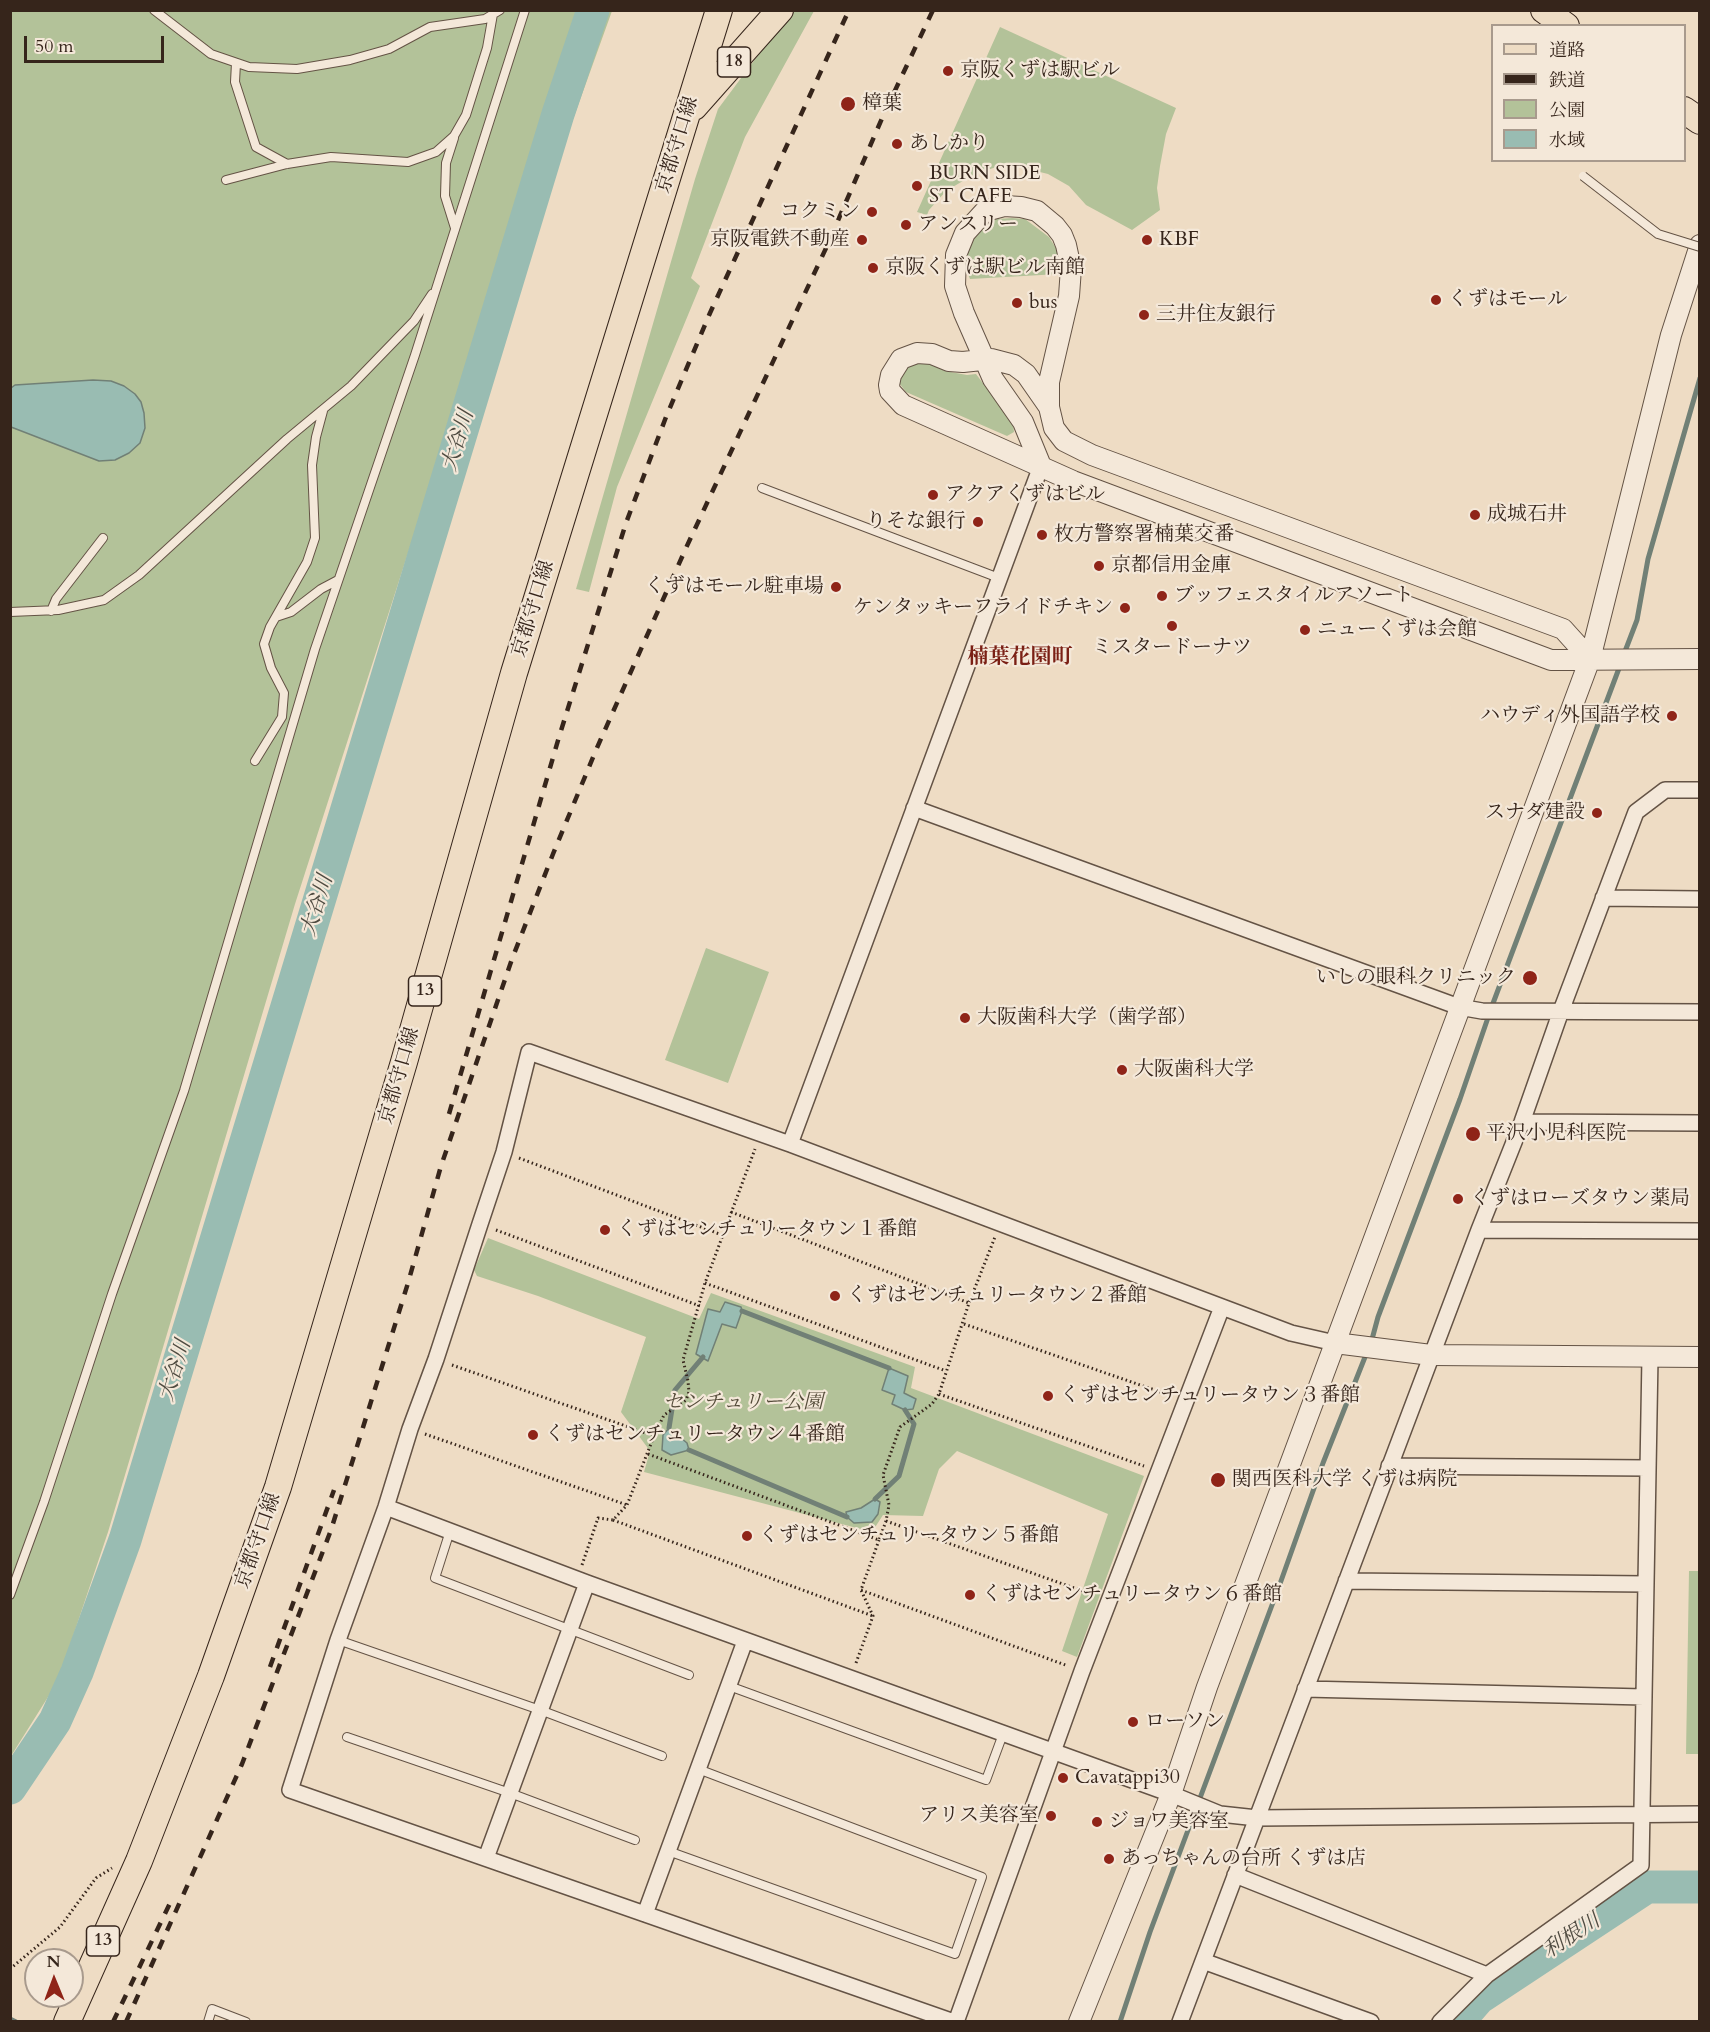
<!DOCTYPE html>
<meta charset="utf-8">
<style>
body{margin:0}
#map{position:relative;width:1710px;height:2032px;overflow:hidden;background:#eedcc4;font-family:Cardo,"Noto Serif JP",serif}
canvas{display:block}
.frame{position:absolute;inset:0;border:12px solid #36251b;pointer-events:none}
.legend{position:absolute;left:1491px;top:24px;width:195px;height:138px;box-sizing:border-box;background:#f4e8d9;border:2px solid #a89a8d;margin:0;padding:8px 10px;list-style:none;font-size:18px;color:#36251b}
.legend li{display:flex;align-items:center;gap:12px;height:30px}
.legend b{width:30px;border:2px solid #a89a8d}
.north{position:absolute;left:24px;top:1948px;width:60px;height:60px;box-sizing:border-box;background:#f4e8d9;border:2px solid #a89a8d;border-radius:50%;rotate:359deg;font-size:16px;font-weight:700;line-height:24px;text-align:center;color:#36251b}
.north::after{content:'';display:block;margin:auto;width:21px;height:27px;background:#8f2418;clip-path:polygon(50% 0,100% 100%,50% 72%,0 100%)}
.scale{position:absolute;left:24px;top:36px;width:140px;height:27px;box-sizing:border-box;border:3px solid #36251b;border-top:0;padding-left:8px;font-size:18px;line-height:21px;white-space:nowrap;color:#36251b;-webkit-text-stroke:4px #f4e8d9;paint-order:stroke}
</style>
<div id="map">
<canvas width="1710" height="2032"></canvas>
<div class="frame"></div>
<ul class="legend">
<li><b style="height:8px;background:#eedcc4"></b>道路</li>
<li><b style="height:8px;background:#36251b"></b>鉄道</li>
<li><b style="height:16px;background:#b3c299"></b>公園</li>
<li><b style="height:16px;background:#99bcb2"></b>水域</li>
</ul>
<div class="north">N</div>
<div class="scale">50 m</div>
</div>
<script>
const g = document.querySelector('canvas').getContext('2d');
g.lineJoin = 'round';
function fill(path, color) { g.fillStyle = color; g.fill(path, 'evenodd'); }
const poly = rows => new Path2D(rows.map(r => 'M' + r).join(''));
function trace(path, color, width, dash) { g.strokeStyle = color; g.lineWidth = width; g.lineCap = dash ? 'butt' : 'round'; g.setLineDash(dash || []); g.stroke(path); }
function write(font, color, halo, rows, align = 'center') {
  g.font = font + ' Cardo,"Noto Serif JP",serif'; g.lineWidth = 4.5; g.setLineDash([]); g.textBaseline = 'middle'; g.strokeStyle = halo; g.fillStyle = color; for (const [text, x, y, turn = 0] of rows) {
    g.save(); g.translate(x, y); g.rotate((+turn || 0) * Math.PI / 180); g.textAlign = isNaN(turn) ? turn : align; if (halo) g.strokeText(text, 0, 0); g.fillText(text, 0, 0); g.restore();
  }
}
fill(poly([
 [11,11,612,11,567,136,539,130,417,525,295,904,108,1532,58,1681,11,1756],
 [791,11,814,11,745,137,691,278,700,286,617,487,589,592,576,589,695,179,718,109],
 [1000,27,1176,108,1166,134,1160,166,1157,188,1160,210,1132,230,1086,205,1069,186,1048,174,1016,166,999,166,973,175,946,191,929,210,927,215,917,212],
 [1012,218,1025,219,1049,237,1059,253,1061,265,1059,274,970,279,965,267,966,256,971,242,981,228,996,219],
 [924,361,945,371,967,375,976,374,1013,423,1014,432,1007,436,906,392,899,383,900,375,905,366],
 [706,948,769,972,728,1083,665,1060],
 [488,1238,699,1319,711,1293,915,1367,911,1388,1144,1476,1077,1657,1062,1651,1108,1514,957,1451,939,1469,923,1516,883,1515,872,1532,644,1472,650,1451,621,1412,646,1337,538,1296,477,1276,474,1270],
 [1689,1571,1699,1571,1699,1754,1686,1754]
]), '#b3c299');
const water = poly([
 [93,380,111,381,124,386,135,394,141,402,144,413,145,428,140,443,129,453,115,460,99,461,11,427,11,388,15,385,93,380],
 [725,1302,741,1307,742,1311,736,1328,722,1324,708,1361,696,1354,708,1309,720,1312,725,1302],
 [889,1368,908,1376,904,1393,916,1399,913,1409,905,1410,892,1404,895,1395,882,1390,889,1368],
 [669,1428,687,1443,689,1450,671,1455,662,1450,663,1435,669,1428],
 [875,1499,880,1502,878,1514,872,1522,854,1523,847,1517,846,1512,861,1508,875,1499]
]);
fill(water, '#99bcb2');
trace(water, '#718076', 1.5);
trace(poly([
 [1624,654,1637,620,1648,559,1700,378],
 [742,1311,889,1368],
 [1371,1343,1378,1317,1460,1099,1492,1006,1621,663],
 [669,1428,675,1390,703,1357],
 [689,1450,847,1517],
 [875,1499,899,1476,914,1424,905,1410],
 [10,2019,16,2022],
 [1120,2022,1150,1932,1281,1581,1323,1463,1367,1352]
]), '#718076', 5);
trace(poly([
 [10,1788,55,1721,77,1672,125,1540,558,114,593,10],
 [1458,2022,1479,1998,1647,1887,1700,1887]
]), '#99bcb2', 33);
const service = poly([
 [154,10,211,54,249,67,297,69,350,60,389,49,430,27,485,19,500,10],
 [236,63,235,82,256,147,287,164],
 [454,138,446,163,445,196,455,228],
 [226,180,287,164,331,157,408,162,436,152,454,136,466,115,487,48,493,14],
 [762,488,999,578],
 [51,611,56,599,103,538],
 [10,612,58,610,104,600,139,575,287,439,351,386,414,321,432,294],
 [276,617,291,612,321,589,338,580],
 [255,761,282,717,284,693,271,668,264,644,270,627,307,562,315,538,312,465,316,437,323,411],
 [450,1531,435,1578,689,1675],
 [10,1595,44,1502,112,1294,184,1091,315,649,415,355,525,10],
 [338,1640,540,1710,662,1756],
 [729,1686,986,1780,1003,1734],
 [347,1737,510,1793,635,1840],
 [668,1851,955,1954,982,1877,698,1769],
 [208,2022,212,2009,246,2022]
]);
const minor = poly([
 [914,808,1459,1007,1482,1011,1700,1012],
 [1603,898,1700,899],
 [1522,1122,1700,1123],
 [790,1144,1041,466],
 [1479,1230,1700,1231],
 [1389,1466,1648,1468],
 [386,1507,587,1583,1171,1794,1220,1814,1257,1818,1700,1814],
 [1346,1581,1646,1584],
 [1305,1689,1644,1697],
 [486,1858,587,1583],
 [1235,1875,1487,1975],
 [645,1914,745,1641],
 [1203,1961,1371,2022],
 [954,2022,290,1790,338,1640,386,1507,410,1429,436,1359,480,1224,504,1152,529,1052,790,1144,1291,1333,1335,1343],
 [956,2022,1082,1671,1222,1307],
 [1180,2022,1479,1230,1522,1122,1561,1011,1636,812,1665,790,1700,790],
 [1440,2022,1487,1975,1641,1865,1650,1357]
]);
const tertiary = poly([
 [1049,407,1026,374,1014,365,991,359,963,362,949,361,932,354,917,353,901,359,891,375,889,385,890,391,903,405,1073,481,1551,660,1700,659],
 [1041,466,1023,422,993,379,964,313,955,286,956,255,965,233,985,211,1004,206,1021,207,1037,211,1055,226,1062,235,1066,245,1071,268,1069,296,1049,382,1049,407,1054,428,1064,441,1092,455,1563,629,1590,659],
 [1335,1343,1431,1355,1700,1357],
 [1079,2022,1171,1794,1207,1687,1590,659,1671,335,1700,245]
]);
const primary = poly([
 [1544,10,1566,26],
 [694,107,780,10],
 [1684,110,1700,121],
 [67,2022,139,1861,211,1676,278,1487,404,1062,514,673,719,10]
]);
trace(service, '#645345', 10);
trace(minor, '#645345', 18);
trace(tertiary, '#645345', 22);
trace(primary, '#36251b', 28);
trace(poly([
 [519,1158,722,1235],
 [731,1212,969,1303],
 [496,1230,700,1306],
 [705,1283,946,1371],
 [964,1324,1172,1396],
 [452,1365,654,1436],
 [939,1394,1144,1466],
 [425,1434,627,1505],
 [648,1454,879,1540,886,1521,889,1505,883,1475,900,1427,932,1404,939,1394,969,1303,995,1237],
 [613,1520,873,1616],
 [886,1521,1094,1595],
 [582,1565,598,1518,613,1520,627,1505,654,1436,664,1415,686,1400,689,1392,688,1381,683,1360,705,1283,755,1149],
 [861,1590,1068,1666],
 [856,1663,873,1616,861,1590,879,1540],
 [10,1969,60,1927,96,1878,112,1868]
]), '#36251b', 3, [1.5, 3]);
trace(service, '#f4e8d9', 8);
trace(minor, '#f4e8d9', 15);
trace(tertiary, '#f4e8d9', 20);
trace(primary, '#eedcc4', 26);
trace(poly([
 [449,1114,559,737,626,523,666,417,710,313,849,10],
 [270,1667,334,1490],
 [113,2022,173,1897],
 [126,2022,242,1764,331,1530,408,1283,441,1166,512,959,553,854,596,750,686,548,827,246,883,116,933,10]
]), '#36251b', 4.5, [10, 10]);
const serviceBridge = poly([
 [1583,176,1658,234,1700,247]
]);
trace(serviceBridge, '#645345', 10, []);
trace(serviceBridge, '#f4e8d9', 8);
for (const [x, y, r, color] of [
 [948,71,6,"#8f2418"],
 [848,104,8,"#8f2418"],
 [897,144,6,"#8f2418"],
 [917,186,6,"#8f2418"],
 [872,212,6,"#8f2418"],
 [906,225,6,"#8f2418"],
 [862,240,6,"#8f2418"],
 [1147,240,6,"#8f2418"],
 [873,268,6,"#8f2418"],
 [1436,300,6,"#8f2418"],
 [1017,303,6,"#8f2418"],
 [1144,315,6,"#8f2418"],
 [933,495,6,"#8f2418"],
 [1475,515,6,"#8f2418"],
 [978,522,6,"#8f2418"],
 [1042,535,6,"#8f2418"],
 [1099,566,6,"#8f2418"],
 [836,587,6,"#8f2418"],
 [1162,596,6,"#8f2418"],
 [1125,608,6,"#8f2418"],
 [1172,626,6,"#8f2418"],
 [1305,630,6,"#8f2418"],
 [1672,716,6,"#8f2418"],
 [1597,813,6,"#8f2418"],
 [1530,978,8,"#8f2418"],
 [965,1018,6,"#8f2418"],
 [1122,1070,6,"#8f2418"],
 [1473,1134,8,"#8f2418"],
 [1458,1199,6,"#8f2418"],
 [605,1230,6,"#8f2418"],
 [835,1296,6,"#8f2418"],
 [1048,1396,6,"#8f2418"],
 [533,1435,6,"#8f2418"],
 [1218,1480,8,"#8f2418"],
 [747,1536,6,"#8f2418"],
 [970,1595,6,"#8f2418"],
 [1133,1722,6,"#8f2418"],
 [1063,1778,6,"#8f2418"],
 [1051,1816,6,"#8f2418"],
 [1097,1822,6,"#8f2418"],
 [1109,1859,6,"#8f2418"]
]) { const dot = new Path2D(); dot.arc(x, y, r, 0, 2 * Math.PI); g.fillStyle = color; g.fill(dot); trace(dot, '#f4e8d9', 2); }
for (const [x, y, w] of [
 [734,62,33],
 [425,991,33],
 [103,1941,33]
]) { const box = new Path2D(); box.roundRect(x - w / 2, y - 15, w, 30, 4.5); g.fillStyle = '#f4e8d9'; g.fill(box); trace(box, '#36251b', 1.5); }
write('bold 18px', '#36251b', null, [
 ["18",734,62],
 ["13",425,991],
 ["13",103,1941]
]);
write('20px', '#36251b', '#f4e8d9', [
 ["京阪くずは駅ビル",960,71],
 ["樟葉",862,104],
 ["あしかり",909,144],
 ["BURN SIDE",929,174],
 ["ST CAFE",929,197],
 ["コクミン",860,212,"right"],
 ["アンスリー",918,225],
 ["京阪電鉄不動産",850,240,"right"],
 ["KBF",1159,240],
 ["京阪くずは駅ビル南館",885,268],
 ["くずはモール",1448,300],
 ["bus",1029,303],
 ["三井住友銀行",1156,315],
 ["アクアくずはビル",945,495],
 ["成城石井",1487,515],
 ["りそな銀行",966,522,"right"],
 ["枚方警察署楠葉交番",1054,535],
 ["京都信用金庫",1111,566],
 ["くずはモール駐車場",824,587,"right"],
 ["ブッフェスタイルアソート",1174,596],
 ["ケンタッキーフライドチキン",1113,608,"right"],
 ["ニューくずは会館",1317,630],
 ["ミスタードーナツ",1172,648,"center"],
 ["ハウディ外国語学校",1660,716,"right"],
 ["スナダ建設",1585,813,"right"],
 ["いしの眼科クリニック",1516,978,"right"],
 ["大阪歯科大学（歯学部）",977,1018],
 ["大阪歯科大学",1134,1070],
 ["平沢小児科医院",1486,1134],
 ["くずはローズタウン薬局",1470,1199],
 ["くずはセンチュリータウン１番館",617,1230],
 ["くずはセンチュリータウン２番館",847,1296],
 ["くずはセンチュリータウン３番館",1060,1396],
 ["くずはセンチュリータウン４番館",545,1435],
 ["関西医科大学 くずは病院",1232,1480],
 ["くずはセンチュリータウン５番館",759,1536],
 ["くずはセンチュリータウン６番館",982,1595],
 ["ローソン",1145,1722],
 ["Cavatappi30",1075,1778],
 ["アリス美容室",1039,1816,"right"],
 ["ジョワ美容室",1109,1822],
 ["あっちゃんの台所 くずは店",1121,1859]
], 'left');
write('20px', '#36251b', '#f4e8d9', [
 ["京都守口線",678,145,-73],
 ["京都守口線",534,609,-73],
 ["京都守口線",400,1076,-74],
 ["京都守口線",259,1541,-71]
]);
write('italic 20px', '#554c3a', '#f4e8d9', [
 ["センチュリー公園",743,1403]
]);
write('italic 21px', '#4f4b41', '#f4e8d9', [
 ["大谷川",459,441,-73],
 ["大谷川",318,906,-73],
 ["大谷川",176,1371,-73],
 ["利根川",1572,1937,-33]
]);
write('bold 21px', '#7a1f14', '#f4e8d9', [
 ["楠葉花園町",1020,658]
]);
</script>
